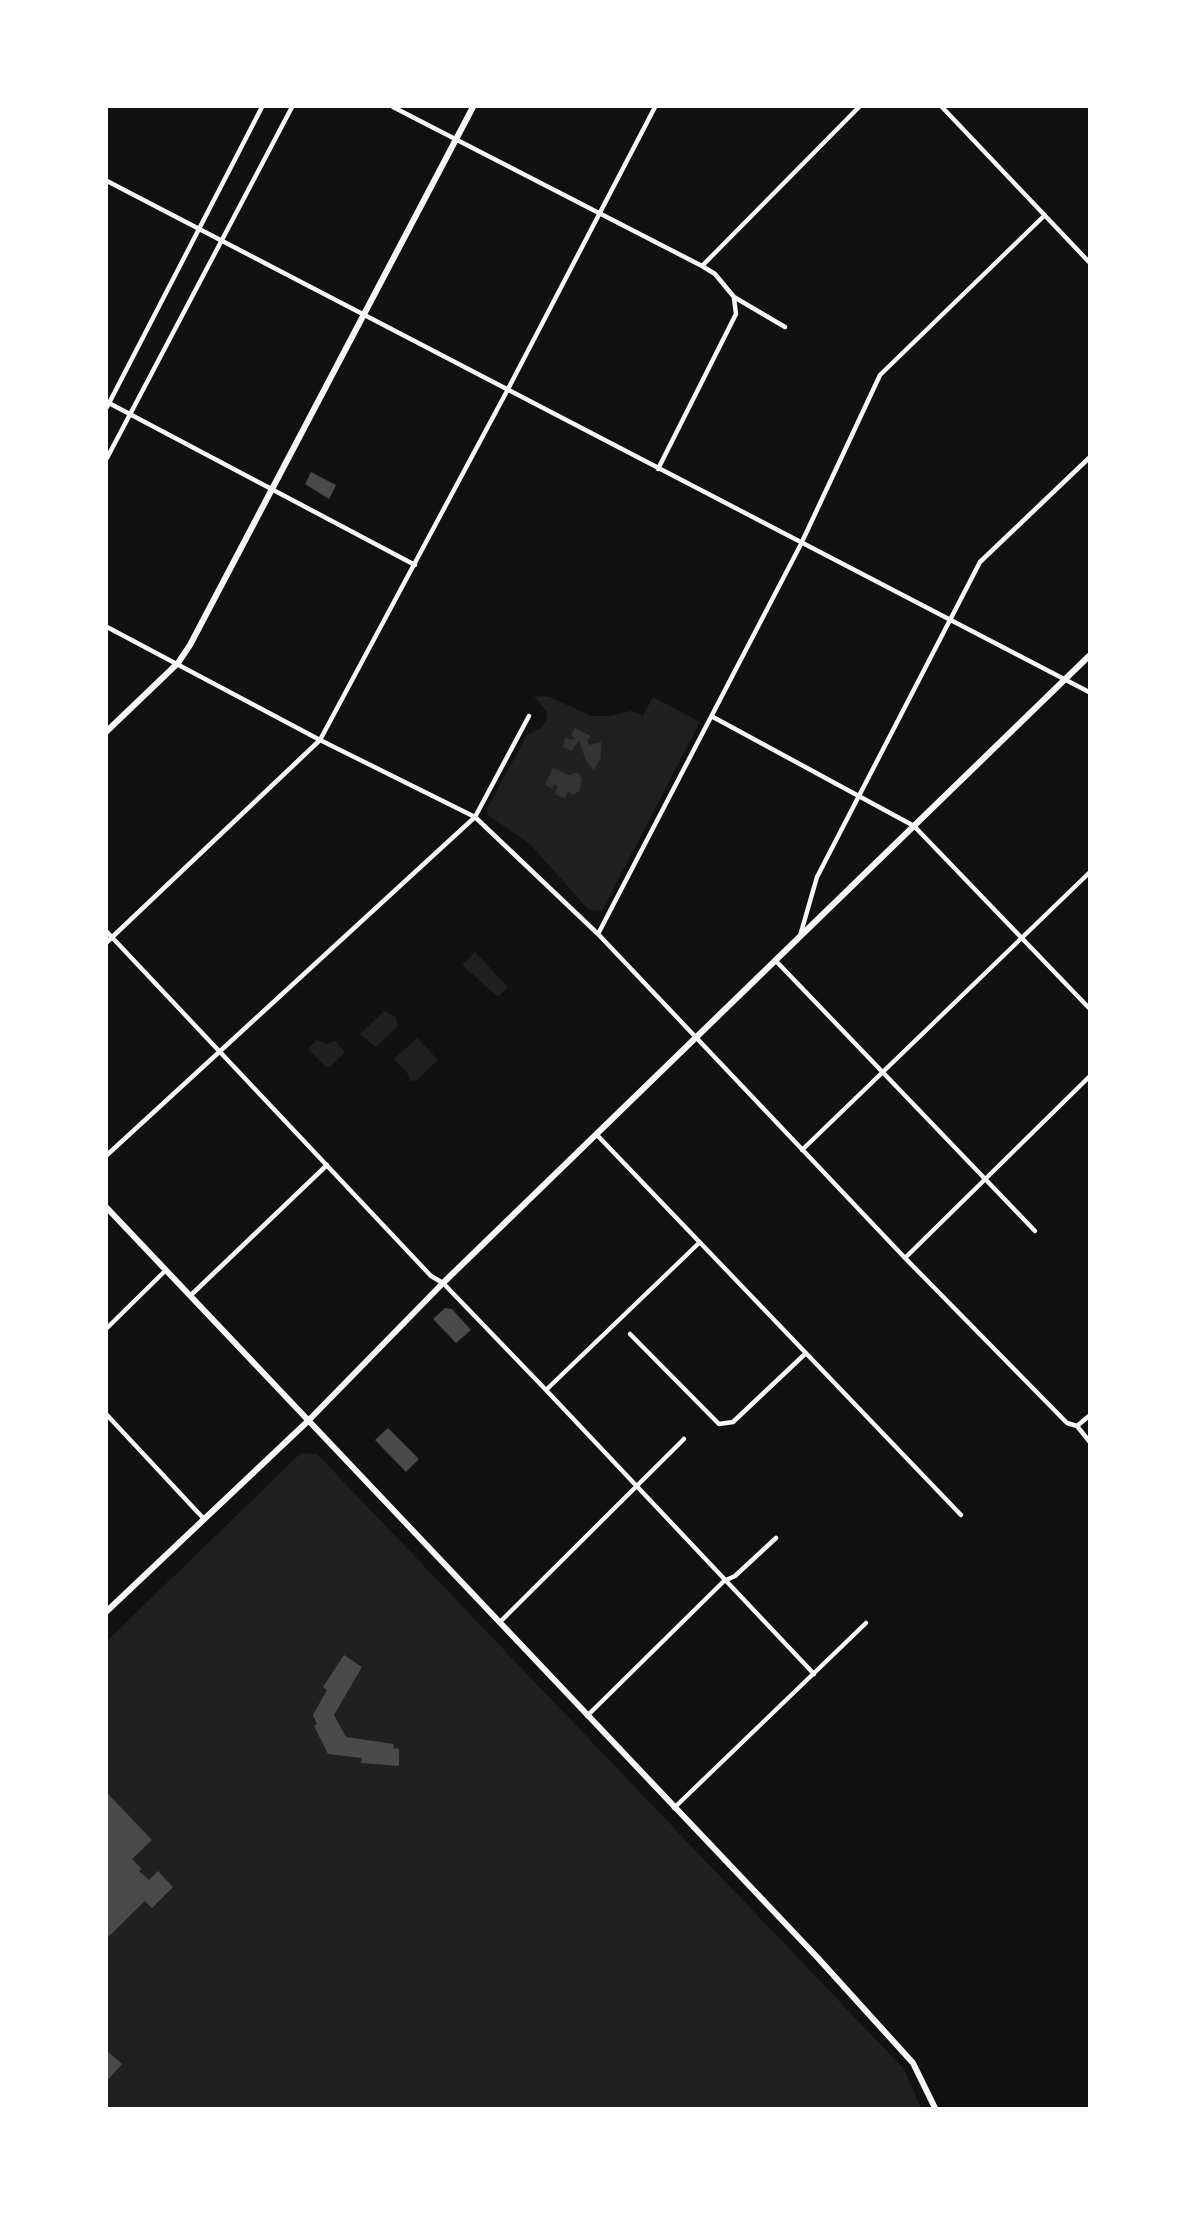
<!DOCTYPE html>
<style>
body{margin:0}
#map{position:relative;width:1196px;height:2215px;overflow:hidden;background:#111;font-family:Ubuntu,sans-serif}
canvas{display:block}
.frame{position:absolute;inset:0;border:108px solid #fff;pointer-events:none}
</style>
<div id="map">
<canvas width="1196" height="2215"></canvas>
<div class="frame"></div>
</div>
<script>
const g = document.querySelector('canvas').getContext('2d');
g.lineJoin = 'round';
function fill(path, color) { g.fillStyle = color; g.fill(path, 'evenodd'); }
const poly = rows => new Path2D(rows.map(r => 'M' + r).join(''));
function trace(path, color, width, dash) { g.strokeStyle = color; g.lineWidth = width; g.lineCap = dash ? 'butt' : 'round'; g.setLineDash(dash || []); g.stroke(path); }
fill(poly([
 [534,696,549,697,592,716,608,716,631,711,643,716,653,697,700,722,602,911,588,909,530,844,488,815,487,809,527,735,541,728,546,721,547,712],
 [475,952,508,987,498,997,462,965],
 [384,1011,396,1017,398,1026,376,1047,360,1034],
 [417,1038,438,1060,417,1080,410,1081,408,1074,394,1059],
 [317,1040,326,1044,335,1041,345,1052,330,1067,326,1067,308,1049],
 [301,1453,317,1454,904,2069,921,2108,107,2108,107,1641]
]), '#202020');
fill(poly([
 [575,728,591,736,587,741,589,745,601,742,601,758,594,770,586,761,579,740,572,751,563,747,565,738,575,740,571,735],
 [553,768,569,775,578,772,582,779,580,790,574,795,568,792,565,799,555,794,558,786,554,784,552,788,545,785]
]), '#333');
fill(poly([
 [311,472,336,485,329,499,305,484],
 [445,1308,452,1309,471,1330,456,1343,433,1319],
 [388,1428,419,1459,406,1472,375,1440],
 [344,1655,362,1667,334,1715,346,1737,394,1744,393,1748,399,1749,399,1766,361,1763,362,1758,328,1754,314,1726,317,1724,313,1715,327,1690,323,1687],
 [107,1793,152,1840,132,1859,142,1869,139,1871,149,1880,158,1871,173,1887,152,1908,145,1901,107,1938],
 [107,2051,122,2064,107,2081]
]), '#4a4a4a');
trace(poly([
 [393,107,702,266,715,274,734,297,785,327],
 [942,107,1089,262],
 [107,181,1089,692],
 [702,266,859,107],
 [107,402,415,565],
 [107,407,262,107],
 [107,458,292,107],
 [658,469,736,314,734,298],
 [107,627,320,740,475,817,598,934,905,1258,1067,1423,1077,1426,1089,1441],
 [713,717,914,826,1089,1008],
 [107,932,431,1276,443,1283,546,1390,814,1674],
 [598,934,801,544,880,375,1045,215],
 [800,936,817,877,980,562,1089,458],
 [107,942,320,740,507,391,655,107],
 [776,961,1035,1231],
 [597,1135,961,1515],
 [802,1150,1089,873],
 [107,1155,475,817,529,716],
 [905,1258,1089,1077],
 [190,1296,327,1165],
 [107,1328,166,1270],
 [630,1334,719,1424,733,1422,806,1353],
 [546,1390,699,1243],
 [107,1415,204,1519],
 [1077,1426,1089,1416],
 [500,1622,684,1439],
 [587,1716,724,1581,735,1576,776,1538],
 [674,1808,866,1623]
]), '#f5f5f5', 4.5);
trace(poly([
 [107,731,178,663,190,645,473,107],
 [107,1208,817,1957,913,2063,935,2108],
 [107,1611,308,1421,443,1283,1089,656]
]), '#f5f5f5', 6);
</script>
